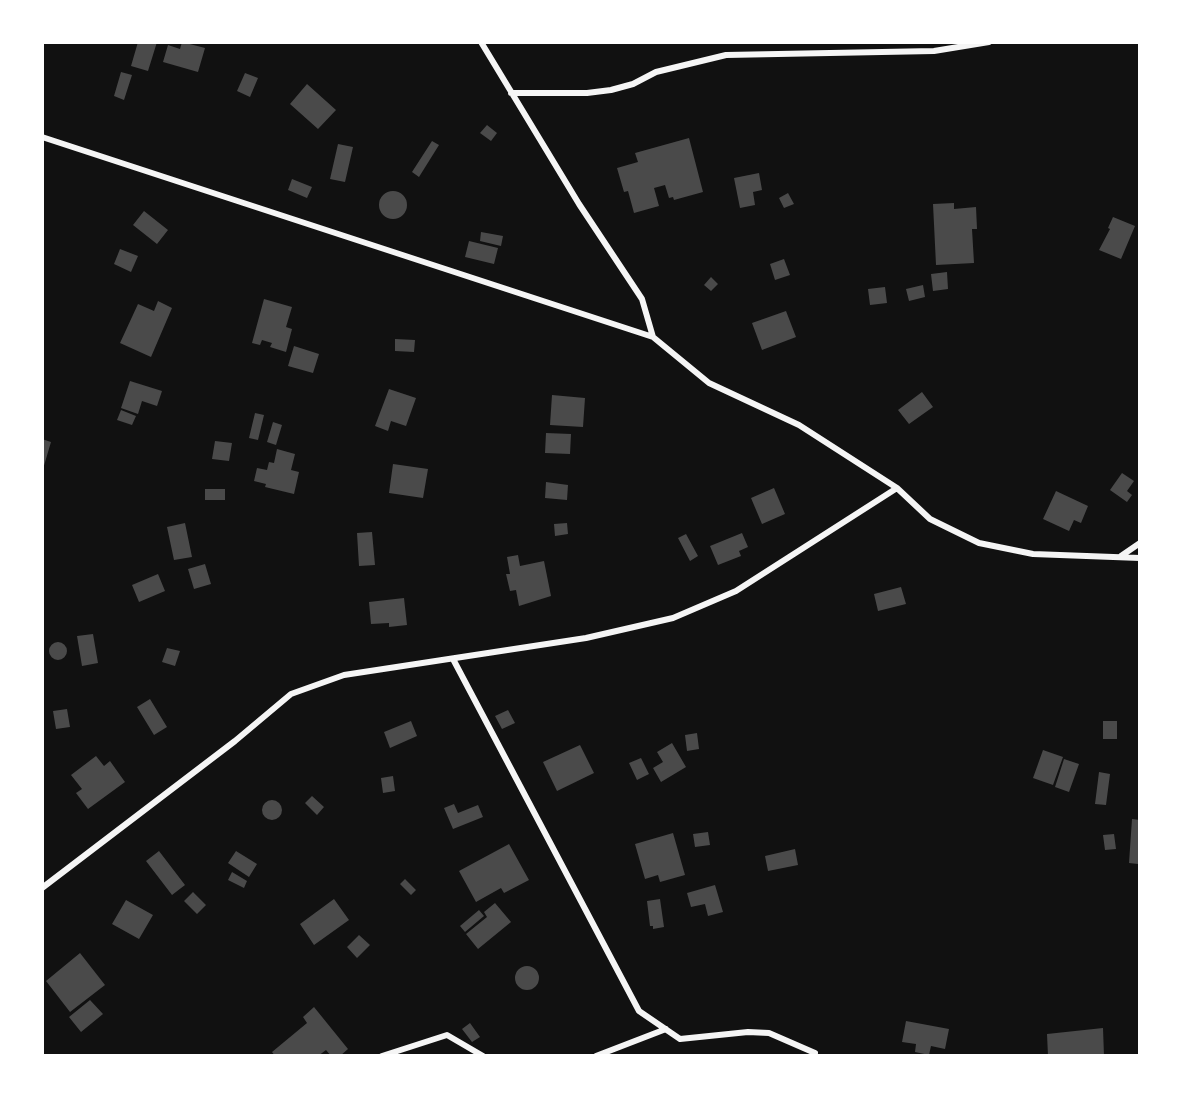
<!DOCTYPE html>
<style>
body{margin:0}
#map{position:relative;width:1182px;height:1098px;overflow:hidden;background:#111;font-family:"Source Sans 3",sans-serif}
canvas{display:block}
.frame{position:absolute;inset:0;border:44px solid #fff;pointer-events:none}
</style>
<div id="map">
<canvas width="1182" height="1098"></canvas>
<div class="frame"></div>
</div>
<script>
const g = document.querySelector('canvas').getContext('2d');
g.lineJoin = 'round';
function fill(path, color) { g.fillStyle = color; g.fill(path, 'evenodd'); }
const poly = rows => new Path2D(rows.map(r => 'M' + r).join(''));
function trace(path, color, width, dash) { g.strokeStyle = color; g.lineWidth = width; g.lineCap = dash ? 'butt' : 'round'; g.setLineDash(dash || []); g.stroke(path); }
fill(poly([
 [138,42,157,42,148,71,131,66],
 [182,42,205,48,198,72,163,62,168,45,180,49],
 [121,72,132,75,124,100,114,96],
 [245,73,258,78,250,97,237,91],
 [307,84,336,110,318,129,290,104],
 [487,125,497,133,491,141,480,133],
 [689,138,703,192,674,200,673,197,669,198,665,185,654,188,659,206,634,213,628,191,624,192,617,168,638,162,635,153],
 [432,141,439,145,419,177,412,172],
 [338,144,353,147,345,182,330,179],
 [759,173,762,190,753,192,755,205,740,208,734,178],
 [292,179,312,187,307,198,288,190],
 '379 205a14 14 0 1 1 28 0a14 14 0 1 1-28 0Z',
 [788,193,794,204,784,208,779,198],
 [954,203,954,209,976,207,977,229,972,229,974,263,936,265,933,204],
 [144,211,168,230,157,244,133,225],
 [1113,217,1135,226,1121,259,1099,250,1110,229,1108,228],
 [481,232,503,236,501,246,480,241],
 [469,241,498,248,494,264,465,257],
 [120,249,138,256,131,272,114,264],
 [784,259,790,275,775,280,770,264],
 [947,272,948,289,933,291,931,274],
 [711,277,718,284,711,291,704,285],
 [923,285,925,297,909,301,906,289],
 [885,287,887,303,870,305,868,289],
 [264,299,292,307,286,327,292,329,286,352,270,347,272,343,262,340,260,345,252,343],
 [158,301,172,308,151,357,120,343,138,304,154,311],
 [786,311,796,337,762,350,752,323],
 [395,339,415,340,414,352,395,351],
 [294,346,319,354,313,373,288,366],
 [130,381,162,391,157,406,142,401,138,414,121,408],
 [389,389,416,398,406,426,391,421,388,431,375,426],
 [922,392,933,407,909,424,898,410],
 [552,395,585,398,583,427,550,425],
 [121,410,136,416,132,425,117,420],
 [255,413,264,415,258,440,249,438],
 [273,422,282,425,276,445,267,442],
 [546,433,571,434,570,454,545,453],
 [42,439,51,442,43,469,42,469],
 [215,441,232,443,229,461,212,459],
 [277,449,295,454,291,470,299,472,294,494,265,487,266,484,254,481,257,468,267,470,269,462,274,463],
 [393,464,428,469,423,498,389,493],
 [1122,473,1134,481,1127,491,1132,495,1127,502,1110,490],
 [546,482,568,485,567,500,545,498],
 [774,488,785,514,762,524,751,498],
 [205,489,225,489,225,500,205,500],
 [1056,491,1088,506,1081,523,1074,520,1069,531,1043,519],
 [185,523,192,557,174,560,167,527],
 [567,523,568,534,555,536,554,524],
 [372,532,375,565,359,566,357,533],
 [742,533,748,547,739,551,741,556,718,565,710,546],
 [686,534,698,556,690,561,678,538],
 [518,555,520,566,544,561,551,596,519,606,516,590,510,591,506,574,510,574,507,557],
 [205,564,211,584,194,589,188,569],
 [158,574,165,591,139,602,132,585],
 [901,587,906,604,878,611,874,594],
 [404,598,407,625,389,627,389,623,371,624,369,602],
 [93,634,98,663,82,666,77,636],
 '49 651a9 9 0 1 1 18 0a9 9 0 1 1-18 0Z',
 [167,648,180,651,175,666,162,662],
 [150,699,167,727,154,735,137,707],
 [67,709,70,727,56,729,53,711],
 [508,710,515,723,502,729,495,716],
 [411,721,417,736,390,748,384,732],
 [1103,721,1117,721,1117,739,1103,739],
 [697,733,699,749,687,751,685,735],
 [672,743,686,767,661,782,653,768,663,762,657,752],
 [580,745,594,773,557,791,543,762],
 [1043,750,1063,757,1053,785,1033,778],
 [96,756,104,766,110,761,125,782,88,809,76,793,82,789,71,775],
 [641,758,649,774,637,780,629,763],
 [1064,759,1079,764,1069,792,1055,787],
 [1099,772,1110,774,1106,805,1095,804],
 [393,776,395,791,383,793,381,778],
 [312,796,324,807,317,815,305,803],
 '262 810a10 10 0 1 1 20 0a10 10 0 1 1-20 0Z',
 [454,804,458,813,478,805,483,817,453,829,444,808],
 [1132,819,1140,820,1138,864,1129,863],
 [708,832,710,845,695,847,693,834],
 [673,833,685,875,660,882,658,875,645,879,635,844],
 [1114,834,1116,849,1105,850,1103,835],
 [509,844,529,880,504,893,501,888,476,902,459,871],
 [795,849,798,865,768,871,765,856],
 [159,851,185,885,172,895,146,861],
 [236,851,257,864,249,877,228,863],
 [232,872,247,881,244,888,228,880],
 [405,879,416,890,411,895,400,884],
 [715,885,723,912,708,916,705,904,691,907,687,893],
 [193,892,206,905,197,914,184,901],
 [334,899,349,920,314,945,300,924],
 [660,899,664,927,653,929,653,926,650,926,647,901],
 [126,900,153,915,139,939,112,924],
 [495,903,511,922,478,949,466,934,487,917,484,912],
 [479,910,484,916,465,932,460,926],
 [359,935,370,945,357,958,347,947],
 [80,953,105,985,70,1012,46,981],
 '515 978a12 12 0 1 1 24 0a12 12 0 1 1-24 0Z',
 [90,1000,103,1014,81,1032,69,1017],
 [314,1007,348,1049,340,1056,331,1056,326,1050,318,1056,275,1056,272,1052,307,1023,303,1017],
 [906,1021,949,1029,945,1049,931,1046,929,1055,915,1052,916,1044,902,1042],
 [470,1023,480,1037,472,1042,462,1029],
 [1103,1028,1104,1056,1048,1056,1047,1034]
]), '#4a4a4a');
trace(poly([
 [481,42,579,204,642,299,653,337,709,383,799,425,897,488,930,519,979,543,1033,554,1140,558],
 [511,93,587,93,611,90,633,84,656,72,726,55,934,51,989,42],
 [42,137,653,337],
 [1121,556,1140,543],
 [453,659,639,1011,680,1039,748,1032,769,1033,815,1053],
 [42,888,235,741,291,694,344,675,586,638,673,618,736,591,897,488],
 [382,1056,447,1035,483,1056],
 [596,1056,666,1029]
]), '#f5f5f5', 6);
</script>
